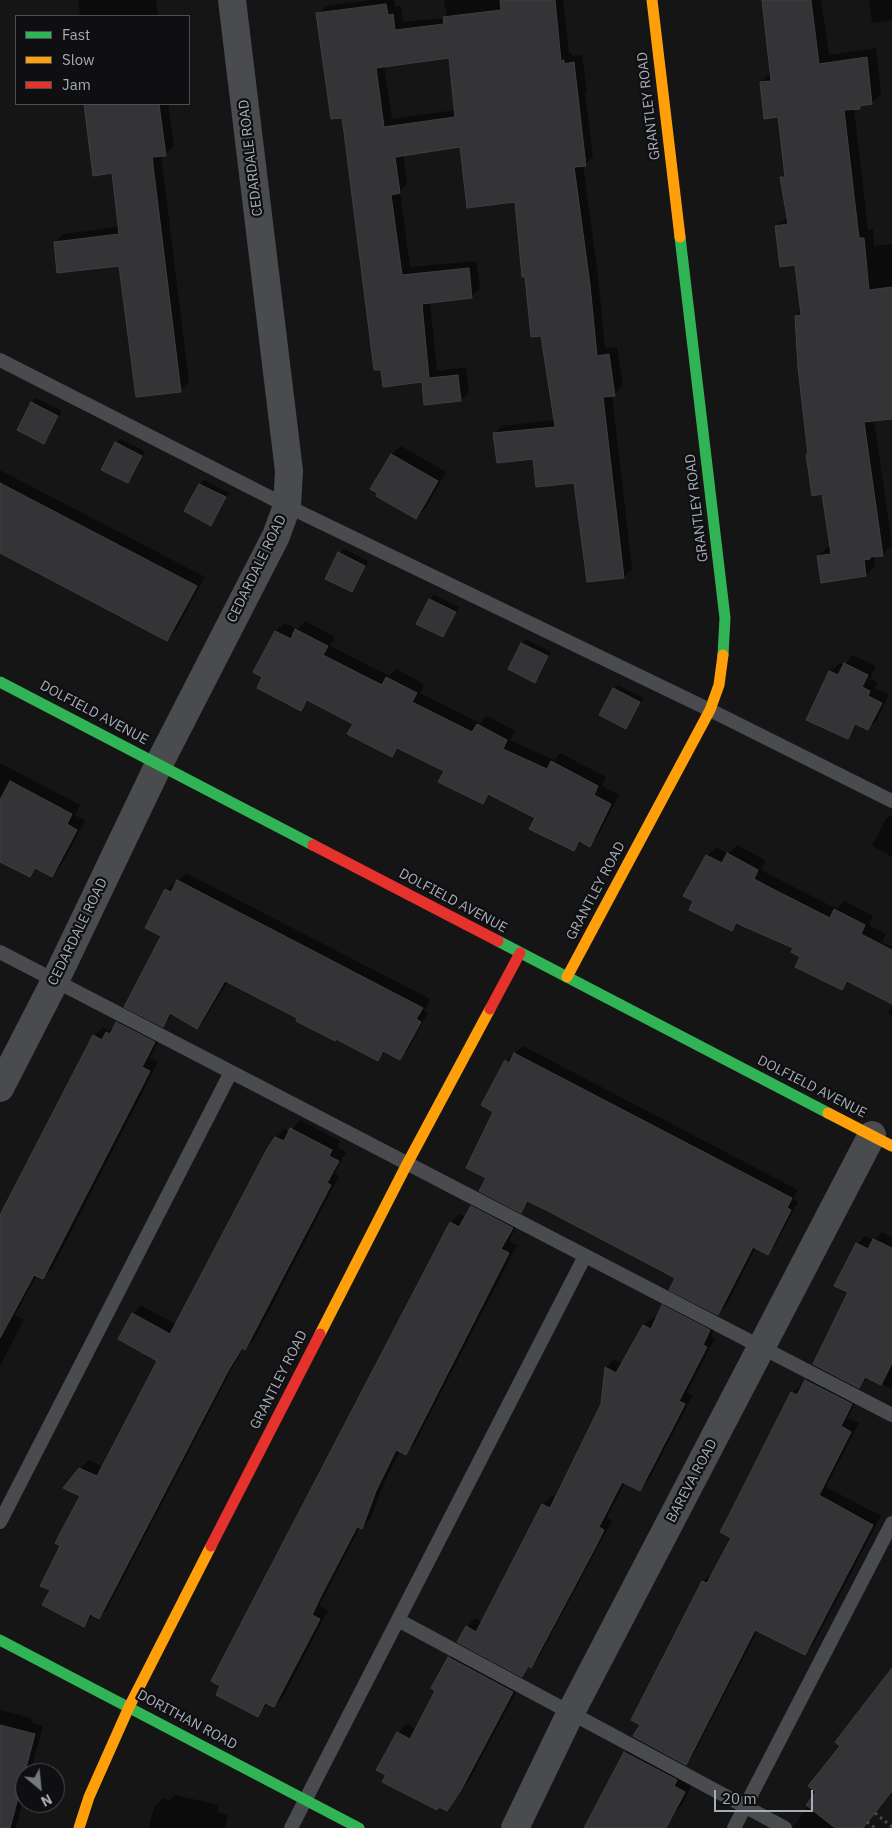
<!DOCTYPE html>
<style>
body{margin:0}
#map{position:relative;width:892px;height:1828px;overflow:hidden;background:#151515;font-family:"IBM Plex Sans",sans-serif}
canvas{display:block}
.legend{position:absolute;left:15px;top:15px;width:175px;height:90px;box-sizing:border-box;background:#0f0f11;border:1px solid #4b4e53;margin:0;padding:6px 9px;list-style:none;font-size:15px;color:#a5adb7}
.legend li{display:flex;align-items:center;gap:10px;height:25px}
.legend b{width:25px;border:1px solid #4b4e53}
.north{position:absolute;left:15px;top:1763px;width:50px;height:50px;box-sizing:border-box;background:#0f0f11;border:1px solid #4b4e53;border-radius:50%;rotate:152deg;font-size:14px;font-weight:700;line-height:20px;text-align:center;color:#a5adb7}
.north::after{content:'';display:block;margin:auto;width:18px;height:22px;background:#73787e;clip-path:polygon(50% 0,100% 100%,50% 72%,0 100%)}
.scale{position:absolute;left:714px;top:1790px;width:99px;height:22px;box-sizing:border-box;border:2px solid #a5adb7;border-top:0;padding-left:6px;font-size:15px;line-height:18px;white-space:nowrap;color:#a5adb7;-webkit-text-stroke:4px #0f0f11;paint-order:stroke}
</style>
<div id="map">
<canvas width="892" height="1828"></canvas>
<ul class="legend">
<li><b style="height:6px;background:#30b455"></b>Fast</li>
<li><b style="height:6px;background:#ff9f0a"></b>Slow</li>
<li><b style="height:6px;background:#e5322d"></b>Jam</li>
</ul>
<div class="north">N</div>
<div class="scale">20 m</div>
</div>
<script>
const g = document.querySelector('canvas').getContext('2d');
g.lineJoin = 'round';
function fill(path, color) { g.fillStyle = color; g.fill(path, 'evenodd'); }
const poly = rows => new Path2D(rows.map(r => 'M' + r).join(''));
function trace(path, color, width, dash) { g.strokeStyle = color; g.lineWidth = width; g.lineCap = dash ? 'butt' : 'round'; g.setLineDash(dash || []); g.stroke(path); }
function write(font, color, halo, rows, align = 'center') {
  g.font = font + ' "IBM Plex Sans",sans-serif'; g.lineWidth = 4.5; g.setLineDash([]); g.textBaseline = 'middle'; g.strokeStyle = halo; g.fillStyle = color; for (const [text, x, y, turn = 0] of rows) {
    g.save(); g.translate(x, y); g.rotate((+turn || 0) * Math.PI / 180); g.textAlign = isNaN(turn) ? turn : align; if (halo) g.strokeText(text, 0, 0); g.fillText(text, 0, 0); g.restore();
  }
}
fill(poly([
 [78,0,156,0,158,16,80,16],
 [370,0,394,0,395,7,401,6,403,22,445,18,447,16,444,0,563,0,569,53,572,53,572,56,582,55,587,91,585,93,593,156,585,165,583,165,598,276,605,348,617,347,623,386,615,394,612,395,632,569,624,577,575,481,494,434,502,426,555,420,543,334,516,200,461,146,403,154,407,184,400,192,410,267,476,261,480,288,472,296,430,302,437,371,466,367,469,392,461,400,423,381,343,116,318,14,326,6],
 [450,57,456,110,392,119,384,66],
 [764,0,821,0,829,55,876,48,881,94,872,103,854,108,868,230,873,229,874,246,892,244,892,418,874,420,892,545,882,555,874,555,875,566,866,575,818,556,828,547,831,547,823,493,807,455,809,453,796,316,801,311,796,264,776,226,788,217,781,178,786,173,779,116,761,82,771,72],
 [869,0,892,0,892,20,872,23],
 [85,104,168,104,174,146,165,154,161,155,189,382,180,390,120,264,55,243,63,234,119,227,113,172,94,174],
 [36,398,62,411,48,438,44,442,19,429,32,402],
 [120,439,145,451,132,478,128,482,116,443],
 [401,446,446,472,425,509,416,518,372,489,392,454],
 [0,470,205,577,176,630,167,639,0,551],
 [204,480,229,493,215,520,211,524,186,511,200,484],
 [344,549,368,561,355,587,351,591,339,553],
 [434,595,459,607,447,631,443,636,430,600],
 [305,621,335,637,330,646,389,676,396,669,424,684,420,693,480,723,487,716,515,731,510,740,554,760,560,753,606,777,602,786,619,795,598,836,590,845,582,841,573,850,537,818,491,794,482,803,445,770,400,748,392,756,355,724,310,700,301,709,264,676,254,672,276,631,284,623,297,629],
 [526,639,551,652,539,677,535,681,522,644],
 [853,655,876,666,870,679,878,682,875,688,889,694,877,720,868,729,858,724,848,738,808,719,831,672,839,663,844,665],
 [618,685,643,698,629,723,625,728,614,689],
 [0,763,80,805,75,815,85,821,60,867,52,876,37,868,30,875,0,860],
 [889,816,892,817,892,857,872,846,885,820],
 [737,845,766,861,761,870,780,880,837,909,844,901,873,916,869,925,886,934,882,942,892,947,892,1003,850,981,842,989,794,948,739,923,732,929,695,900,685,895,707,856,716,847,728,854],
 [186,873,430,999,424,1011,428,1013,408,1050,399,1058,386,1051,377,1060,228,981,205,1019,197,1028,173,1014,163,1025,163,936,166,890,175,882,177,883],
 [892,1006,892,1016,888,1014],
 [126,1014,163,1033,150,1058,158,1062,52,1269,43,1277,37,1275,15,1315,24,1320,0,1366,0,1217,94,1036,103,1027,109,1031],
 [523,1046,798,1190,793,1199,798,1202,775,1245,768,1253,756,1247,726,1306,718,1313,677,1277,530,1201,521,1211,488,1178,495,1111,506,1061],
 [300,1120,340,1141,337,1147,346,1152,334,1174,339,1176,254,1340,244,1347,236,1361,107,1609,99,1618,93,1615,84,1625,52,1590,62,1546,82,1495,80,1469,89,1460,103,1467,159,1360,133,1314,141,1305,177,1325,276,1138,284,1129,290,1132],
 [480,1198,520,1219,509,1241,517,1245,414,1445,405,1454,400,1451,385,1481,370,1519,362,1528,360,1527,332,1581,319,1606,328,1610,283,1697,274,1706,268,1703,258,1715,222,1686,213,1681,451,1222,460,1214,466,1217,472,1207],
 [882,1232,892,1237,892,1389,868,1377,859,1387,849,1292,836,1285,857,1244,865,1236,874,1240],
 [672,1297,718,1321,711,1336,715,1338,687,1392,693,1395,648,1481,639,1490,625,1483,607,1518,612,1521,539,1657,521,1675,467,1627,475,1618,482,1622,543,1504,552,1496,556,1498,602,1405,606,1368,614,1359,623,1364,644,1326,653,1317,657,1319,663,1306],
 [814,1372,859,1395,848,1418,859,1423,826,1487,881,1516,813,1645,805,1654,758,1630,693,1755,685,1763,641,1724,633,1720,703,1581,713,1574,732,1537,792,1393,801,1385,803,1386,806,1380],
 [458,1649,521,1683,470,1779,455,1800,446,1809,387,1775,398,1733,407,1724,417,1730,437,1690,449,1658],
 [892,1678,892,1791,862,1828,793,1828],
 [0,1710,31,1718,31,1722,43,1726,30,1773,25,1773,25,1794,16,1828,0,1828],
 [634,1744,693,1783,682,1805,673,1814,653,1828,585,1828,625,1752],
 [175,1795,219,1805,217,1812,228,1815,225,1828,149,1828,154,1807,163,1798,170,1800]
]), '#0007');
const building = poly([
 [500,0,555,0,561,61,564,60,564,64,574,62,586,166,574,167,576,181,590,285,597,356,609,354,615,396,603,397,624,578,587,582,574,483,536,487,533,459,497,463,493,433,555,427,541,336,531,337,525,277,522,277,515,202,467,208,460,147,395,157,400,193,391,195,402,275,469,268,472,298,422,304,429,378,458,375,461,401,424,405,422,382,383,387,381,370,374,370,344,132,342,118,331,119,316,13,386,4,388,15,393,14,395,30,444,24,443,17,501,10,500,0],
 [449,58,455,117,384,127,376,68,449,58],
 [762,0,811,0,819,64,867,57,872,104,860,106,860,109,844,110,859,238,864,238,869,290,892,287,892,419,864,422,883,556,870,557,870,559,864,560,866,576,821,583,817,556,831,554,822,494,812,496,806,454,808,454,798,368,795,316,801,315,795,265,780,267,775,226,788,224,780,177,785,177,778,117,764,119,760,82,771,81,762,0],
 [84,104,159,104,166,156,152,157,181,392,136,397,119,266,57,273,54,242,119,234,112,173,93,176,84,104],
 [31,402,58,416,44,444,17,430,31,402],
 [115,442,142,456,128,483,101,470,115,442],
 [391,454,438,481,416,519,376,496,377,493,370,489,391,454],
 [0,483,197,586,167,641,0,553,0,483],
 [199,484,226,497,211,526,184,511,199,484],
 [338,552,365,566,352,592,325,579,338,552],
 [429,599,456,612,443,637,416,624,429,599],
 [295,629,328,646,323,655,382,685,386,677,417,693,412,702,472,732,477,724,507,740,503,749,547,769,551,761,598,786,594,795,611,804,590,847,579,841,574,851,529,829,535,818,488,794,483,804,438,782,444,771,397,748,392,757,347,734,353,724,307,700,301,711,257,688,262,677,253,672,275,631,291,639,295,629],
 [521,643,548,656,535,683,508,669,521,643],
 [844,663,868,675,862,687,870,691,868,696,882,703,868,730,855,724,848,739,806,720,829,671,838,675,844,663],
 [613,688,640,702,626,729,599,715,613,688],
 [10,781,72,814,67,824,77,830,52,877,35,868,30,877,0,862,0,800,10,781],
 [727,853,758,870,754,879,771,888,830,918,834,909,865,925,861,934,892,950,892,1004,847,981,842,990,795,967,800,957,791,952,793,948,736,923,732,931,689,910,693,901,683,896,706,855,722,863,727,853],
 [177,880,423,1008,416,1019,421,1022,400,1060,383,1051,378,1061,336,1039,335,1041,296,1021,297,1018,225,981,197,1029,170,1013,163,1027,124,1007,161,936,145,928,165,889,171,892,177,880],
 [116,1022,155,1042,142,1067,150,1071,43,1279,34,1275,0,1338,0,1215,93,1035,102,1040,106,1032,110,1034,116,1022],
 [514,1053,792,1198,787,1208,791,1210,768,1255,753,1247,718,1315,669,1290,675,1278,546,1210,527,1201,521,1213,479,1191,486,1178,466,1168,493,1112,481,1105,505,1060,509,1063,514,1053],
 [290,1128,332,1150,329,1156,339,1161,327,1183,331,1185,245,1350,242,1348,228,1371,99,1619,90,1614,84,1627,42,1605,50,1590,40,1586,60,1546,55,1543,80,1496,63,1488,79,1468,97,1476,157,1361,118,1339,132,1313,170,1334,267,1149,275,1137,284,1141,290,1128],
 [471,1206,513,1228,501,1249,509,1253,406,1455,396,1450,376,1491,362,1529,357,1527,323,1592,312,1615,320,1619,274,1707,265,1703,258,1717,216,1695,220,1686,211,1681,450,1222,459,1227,471,1206],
 [873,1239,892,1248,892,1363,881,1385,865,1377,859,1388,813,1364,848,1292,834,1286,856,1243,868,1249,873,1239],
 [662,1305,710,1330,703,1345,707,1347,679,1401,685,1404,640,1491,622,1482,599,1527,604,1530,595,1548,531,1668,528,1666,522,1677,457,1642,466,1626,476,1632,542,1504,550,1508,601,1404,605,1367,616,1373,643,1325,651,1329,662,1305],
 [805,1380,852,1404,841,1426,851,1432,819,1495,873,1525,805,1655,755,1630,686,1765,633,1736,640,1725,631,1720,702,1581,707,1583,731,1538,720,1532,729,1515,791,1392,797,1395,805,1380],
 [448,1657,513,1692,461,1790,447,1811,439,1807,437,1810,382,1782,386,1775,376,1770,397,1732,410,1739,435,1691,431,1688,448,1657],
 [892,1668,892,1791,863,1828,835,1828,806,1805,816,1792,808,1786,840,1746,835,1742,892,1668],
 [0,1725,35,1734,10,1828,0,1828,0,1725],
 [624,1752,677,1780,674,1786,685,1792,666,1828,584,1828,624,1752]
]);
fill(building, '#343436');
trace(building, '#3d3f41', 1);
trace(poly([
 [875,1813,892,1827],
 [867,1822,875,1828]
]), '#4b4c50', 3, [2.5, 4]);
trace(poly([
 [0,360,287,506,710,710,892,801],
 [0,952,892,1415],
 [0,1522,231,1072],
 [398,1620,785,1828],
 [291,1828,585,1256],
 [734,1828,892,1523]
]), '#494b4e', 14);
trace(poly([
 [0,1088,56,979,159,764,276,536,287,506,289,471,232,0],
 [515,1828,571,1712,872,1135]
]), '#494b4e', 28);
trace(poly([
 [680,237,725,618,723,655],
 [0,682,313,845],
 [498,941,828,1113],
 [0,1640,359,1828]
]), '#30b455', 11);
trace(poly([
 [652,0,680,237],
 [567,977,710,710,719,685,723,655],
 [828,1113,892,1146],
 [320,1334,407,1164,490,1009],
 [79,1828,89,1797,129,1707,211,1546]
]), '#ff9f0a', 11);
trace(poly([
 [313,845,498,941],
 [490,1009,520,953],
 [211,1546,320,1334]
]), '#e5322d', 11);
write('14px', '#a5adb7', '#0f0f11', [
 ["GRANTLEY ROAD",649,106,-97],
 ["CEDARDALE ROAD",251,158,-97],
 ["GRANTLEY ROAD",697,508,-97],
 ["CEDARDALE ROAD",257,569,-64],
 ["DOLFIELD AVENUE",94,713,28],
 ["GRANTLEY ROAD",596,891,-62],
 ["DOLFIELD AVENUE",453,901,28],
 ["CEDARDALE ROAD",78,932,-64],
 ["DOLFIELD AVENUE",812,1087,27],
 ["GRANTLEY ROAD",279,1380,-63],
 ["BAREVA ROAD",692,1481,-62],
 ["DORITHAN ROAD",187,1720,28]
]);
</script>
